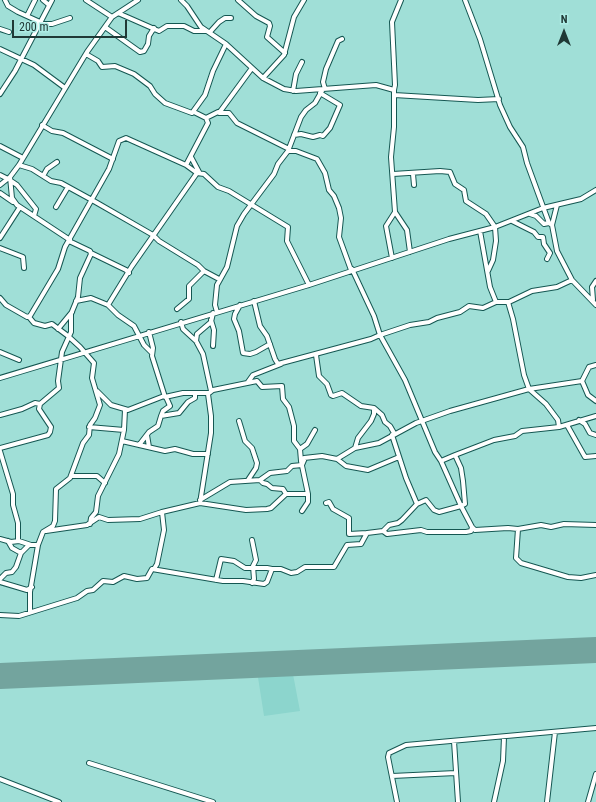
<!DOCTYPE html>
<style>
body{margin:0}
#map{position:relative;width:596px;height:802px;overflow:hidden;background:#a0dfd7;font-family:"Roboto Condensed",sans-serif}
canvas{display:block}
.north{position:absolute;left:544px;top:12px;width:40px;height:40px;-webkit-text-stroke:3px #adece5;paint-order:stroke;rotate:0deg;font-size:11px;font-weight:700;line-height:16px;text-align:center;color:#203936}
.north::after{content:'';display:block;margin:auto;width:14px;height:18px;background:#203936;clip-path:polygon(50% 0,100% 100%,50% 72%,0 100%)}
.scale{position:absolute;left:12px;top:20px;width:115px;height:18px;box-sizing:border-box;border:2px solid #203936;border-top:0;padding-left:5px;font-size:12px;line-height:14px;white-space:nowrap;color:#203936;-webkit-text-stroke:3px #adece5;paint-order:stroke}
</style>
<div id="map">
<canvas width="596" height="802"></canvas>
<div class="north">N</div>
<div class="scale">200 m</div>
</div>
<script>
const g = document.querySelector('canvas').getContext('2d');
g.lineJoin = 'round';
function fill(path, color) { g.fillStyle = color; g.fill(path, 'evenodd'); }
const poly = rows => new Path2D(rows.map(r => 'M' + r).join(''));
function trace(path, color, width, dash) { g.strokeStyle = color; g.lineWidth = width; g.lineCap = dash ? 'butt' : 'round'; g.setLineDash(dash || []); g.stroke(path); }
fill(poly([
 [292,669,300,711,264,716,257,671]
]), '#8cd5cd');
trace(poly([
 [0,676,596,650]
]), '#73a49e', 26);
const street = poly([
 [5,0,8,6,18,12,40,22],
 [43,0,49,5],
 [86,0,112,17],
 [181,0,187,6,201,27,226,44,263,78,284,89,296,91,376,85,394,90,394,127,391,157,395,212,407,230,410,252],
 [238,0,256,16,269,23,270,26,267,37,285,53],
 [465,0,480,39,500,105,510,127,523,147,527,163,549,223],
 [118,13,159,31,167,26,184,26,194,31,206,31],
 [27,16,35,0],
 [38,24,52,24,70,18],
 [105,27,140,52,144,51,148,44,149,36,154,28],
 [0,29,9,32],
 [210,32,219,22,225,18,231,18],
 [0,49,34,65,65,88],
 [86,54,98,61,102,67,115,66,134,74,150,86,155,94,165,103,192,113,205,95,213,71,226,44],
 [252,68,219,113,229,113,237,123,289,149],
 [263,78,284,55,294,17,304,0],
 [325,89,323,82,326,69,338,41,342,39],
 [394,90,395,85,392,22,401,0],
 [293,91,296,74,302,62],
 [0,94,15,71,52,0],
 [394,95,478,100,499,99],
 [206,118,218,112],
 [42,125,52,131,63,133,113,159],
 [294,135,301,134,313,137,320,135,323,136,330,128,340,105,320,93],
 [0,146,23,158],
 [288,151,296,151,317,159,325,173,329,190,334,196,339,208,341,218,339,237,351,270],
 [191,157,199,172],
 [19,165,32,169,51,181,61,183,92,200,153,235,159,241,198,265,204,271,219,279],
 [186,165,208,123,206,118,194,112],
 [393,174,440,171,450,172,455,184,464,190,466,201,486,214,495,227,496,241,493,260,488,271],
 [413,174,414,185],
 [0,175,8,179],
 [43,176,47,169,57,162],
 [10,177,12,198,17,205,70,240],
 [11,181,17,185,36,209,34,216],
 [0,185,10,177,19,165,87,52,112,17,138,0],
 [0,193,13,202],
 [56,207,68,187],
 [530,214,536,216,544,224,549,223,552,225,557,251,572,280,596,305],
 [512,221,534,232,538,237,543,237,544,244,550,253,547,259],
 [552,225,557,205],
 [480,231,490,287,496,302],
 [0,238,20,207],
 [0,248,23,257,24,268],
 [91,253,126,270,129,273],
 [392,258,386,226,395,212],
 [0,298,6,305,27,317,30,316,58,269,65,247,109,169,119,141,126,138,186,165,197,173,204,174,218,187,229,191,288,227,287,241,309,285],
 [593,300,592,287,596,281],
 [76,301,91,298,108,305,118,315,134,326,144,345,152,353],
 [254,301,260,326,267,336,275,359,278,364,371,339,380,335,374,316,352,269],
 [508,302,513,319,524,375,529,389,546,404,558,420,559,427],
 [108,305,132,266,197,173],
 [240,305,235,314,234,319,239,331,243,353,250,354,256,352,270,344],
 [177,309,189,299,189,286,204,271],
 [217,312,215,305,217,285,227,267,237,226,244,214,274,174,278,164,288,151,301,117,306,110,315,103,323,89],
 [29,317,34,323,45,326,52,324,68,336],
 [211,320,214,330,213,346],
 [181,322,183,329,196,341,203,354,211,391],
 [58,329,72,312],
 [149,332,153,348,152,356,165,397,183,393,209,393],
 [196,341,197,334,211,322,213,313],
 [0,352,19,360],
 [316,355,319,376,327,384,331,395,333,396,342,393,361,406,374,408,382,415,385,422,390,426,394,433],
 [0,378,309,285,449,239,495,227,543,208,581,199,596,190],
 [582,381,588,395,596,401],
 [248,382,253,375,281,364],
 [97,391,111,405,128,410,164,396],
 [166,397,170,406,163,411,161,416,179,413,188,402,195,398,195,394],
 [0,415,22,409,35,403,40,404],
 [579,420,585,424,590,433,596,435],
 [239,421,245,441,252,448,257,463,256,468,248,480],
 [567,425,585,457,596,456],
 [89,427,124,430],
 [147,435,149,447],
 [392,435,406,478,417,504],
 [122,441,165,451,175,449,193,454,208,454],
 [139,445,149,432,158,426,161,416],
 [0,448,48,435,50,432,51,427,39,409,40,404,59,388,58,381,62,352,71,332,71,314,78,297,80,278,91,254,90,251,69,241],
 [355,448,358,438,371,421,374,414,374,409],
 [300,449,307,444,315,430],
 [0,451,13,494,13,505,18,523,18,541],
 [304,458,322,456,337,459,346,466,368,470,399,457],
 [337,459,355,448,379,443,416,423,450,411,529,389,582,381,589,367,596,365],
 [441,461,455,455],
 [71,476,97,476,105,483],
 [260,480,263,483,267,484,272,488,283,489,286,494],
 [200,500,230,482,260,480,270,473,287,471,292,466,302,465,305,458],
 [200,503,211,433,211,416,208,394,213,390,257,381,262,387,282,386,283,399,289,407,294,426,294,441,300,449,301,461,308,494,308,502,302,511],
 [326,503,329,502,333,509,349,518,349,534,367,533],
 [461,506,441,461,435,452,405,380,380,335,410,325,429,322,437,318,460,312,469,306,483,308,496,302,509,302,532,291,557,287,572,280],
 [461,506,465,504,463,481,461,468,455,455,494,440,515,436,522,431,559,427,596,416],
 [90,524,91,518,96,512,98,496,119,454,124,430,125,410],
 [518,529,541,525,551,527,564,524,596,525],
 [46,531,87,525,99,517,108,520,140,519,162,512,200,503,246,510,267,509,271,508,286,494,308,494],
 [383,531,387,534,421,530,427,532,466,532,471,531,472,527],
 [0,539,11,542,19,541,31,545,38,545],
 [8,541,12,548,21,553],
 [154,569,157,564,164,530,162,512],
 [0,579,6,573,12,572,16,567,21,553,29,545],
 [216,580,221,559,234,561,245,568,267,568,272,569],
 [0,582,27,590,32,587],
 [252,583,254,579,253,566,256,560,252,540],
 [30,612,30,592,38,545,43,532,53,526,55,521,56,489,70,478,83,443,89,435,90,425,95,418,100,405,92,378,94,363,80,347,68,336],
 [0,615,19,616,77,598,87,591,93,590,103,581,113,582,124,576,137,579,147,578,152,569,223,581,243,581,264,584,267,582,272,569,281,569,291,573,297,572,305,567,334,567,347,545,361,544,367,533,383,531,389,525,398,523,402,520,417,504,426,500,434,510,439,512,461,506,472,527,475,530,508,528,518,529,516,558,521,563,568,577,581,578,596,575],
 [454,741,458,802],
 [89,763,213,802],
 [392,776,456,773],
 [0,779,59,802],
 [397,802,388,757,389,753,406,745,596,728],
 [494,802,503,761,504,737],
 [547,802,555,732],
 [588,802,596,774]
]);
trace(street, '#155752', 6);
trace(street, '#fff', 4);
</script>
